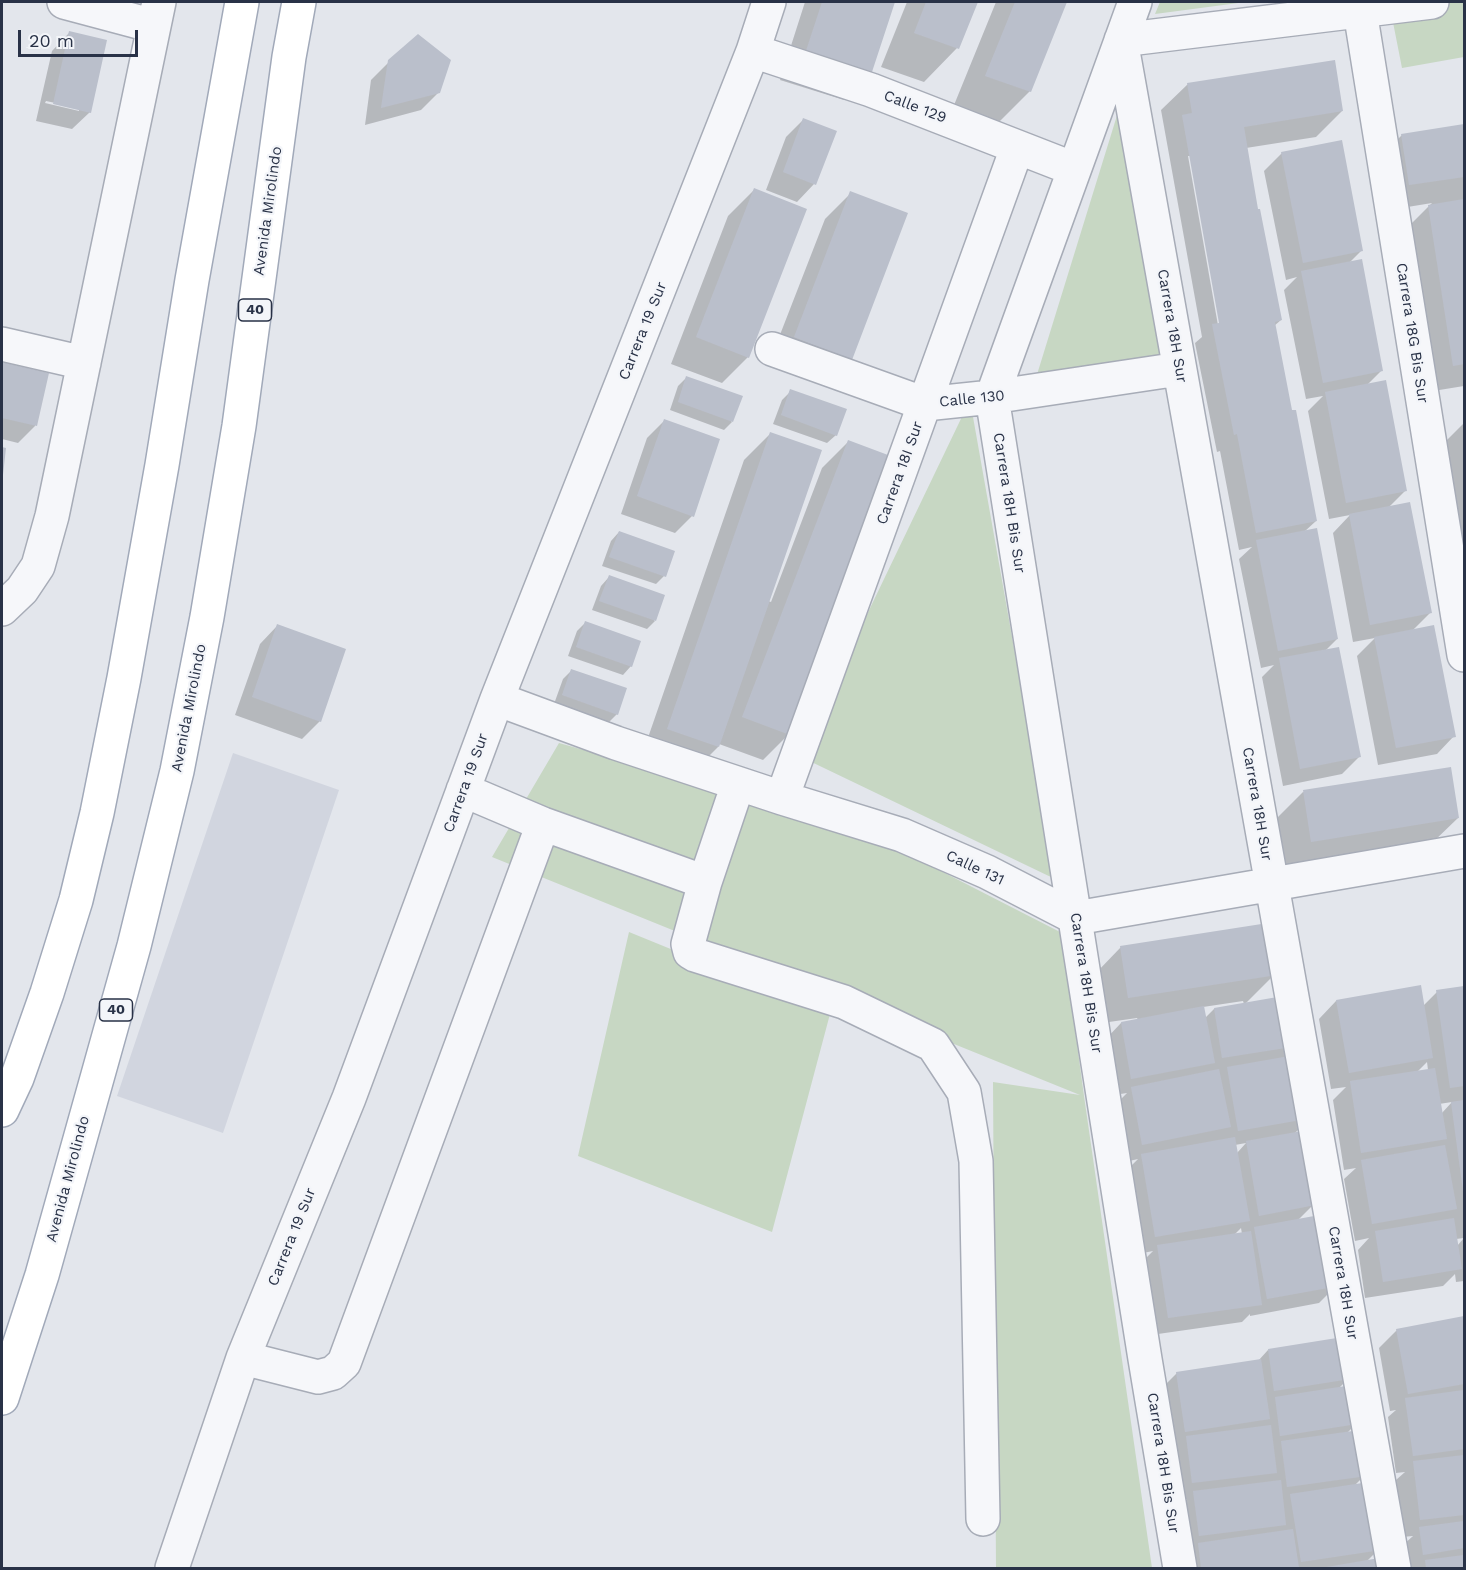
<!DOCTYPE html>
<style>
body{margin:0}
#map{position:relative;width:1466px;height:1570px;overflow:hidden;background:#e3e6ec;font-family:"Work Sans",sans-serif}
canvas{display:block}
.frame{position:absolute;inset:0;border:3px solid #293247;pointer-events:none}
.scale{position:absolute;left:18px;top:30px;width:120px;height:27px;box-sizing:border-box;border:3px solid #293247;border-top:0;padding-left:8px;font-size:18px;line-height:21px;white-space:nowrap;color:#293247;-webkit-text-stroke:4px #f3f5f9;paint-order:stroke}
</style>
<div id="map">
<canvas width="1466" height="1570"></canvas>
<div class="frame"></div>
<div class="scale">20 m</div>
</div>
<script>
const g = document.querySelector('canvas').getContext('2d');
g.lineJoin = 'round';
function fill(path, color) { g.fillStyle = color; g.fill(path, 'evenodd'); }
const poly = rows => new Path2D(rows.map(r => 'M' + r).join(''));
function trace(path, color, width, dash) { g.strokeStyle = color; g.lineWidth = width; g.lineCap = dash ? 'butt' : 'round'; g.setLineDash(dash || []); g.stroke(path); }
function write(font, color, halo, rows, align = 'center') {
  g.font = font + ' "Work Sans",sans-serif'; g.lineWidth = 4.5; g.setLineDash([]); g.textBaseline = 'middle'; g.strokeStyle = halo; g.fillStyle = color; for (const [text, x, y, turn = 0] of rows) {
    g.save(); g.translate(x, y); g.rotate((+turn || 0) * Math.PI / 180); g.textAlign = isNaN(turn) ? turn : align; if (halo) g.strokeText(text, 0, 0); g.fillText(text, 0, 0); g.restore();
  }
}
fill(poly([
 [233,753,339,790,223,1133,117,1096]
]), '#d1d5df');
fill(poly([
 [1160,2,1246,2,1155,14],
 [1389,2,1464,2,1464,57,1402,68],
 [1123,96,1174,361,1035,381],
 [970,400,1055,879,799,756],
 [559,743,851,825,1062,933,1084,1096,1152,1568,996,1568,993,1082,1080,1095,492,857],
 [629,932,830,1014,772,1232,578,1156]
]), '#c7d7c3');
fill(poly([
 [805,2,893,2,870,74,844,100,780,80],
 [907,2,976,2,957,48,924,82,881,67],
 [996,2,1065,2,1030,91,996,125,952,110],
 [69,33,90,112,72,129,36,121,52,51],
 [46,101,79,108,79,111,45,103],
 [389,62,439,92,421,110,365,125,371,80],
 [1188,84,1342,111,1316,137,1246,148,1257,211,1281,320,1274,326,1291,412,1316,521,1304,532,1337,639,1325,651,1359,757,1342,774,1283,786,1262,677,1274,665,1261,668,1239,559,1252,547,1239,550,1220,451,1217,452,1195,343,1202,337,1161,110],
 [1188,156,1191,156,1222,330,1219,331],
 [804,119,814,184,797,202,766,190,786,137],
 [1464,125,1464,386,1427,392,1403,232,1432,203,1383,211,1376,161,1402,135],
 [1282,153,1362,250,1348,264,1382,370,1367,385,1406,490,1388,508,1430,613,1412,631,1454,736,1437,754,1378,765,1357,656,1375,638,1353,642,1333,533,1350,515,1329,519,1308,411,1323,396,1306,399,1284,290,1297,277,1286,280,1264,171],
 [754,190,748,357,722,383,671,364,728,216],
 [851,193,851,359,825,385,769,363,825,219],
 [2,363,47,374,35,426,18,443,2,439],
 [687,377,732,422,724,430,670,410,678,386],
 [791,391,836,435,827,443,773,424,782,400],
 [664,421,692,516,675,533,621,514,647,438],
 [1464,423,1464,608,1438,449],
 [770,434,768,601,771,602,822,468,848,442,789,734,763,760,719,744,718,747,692,773,642,755,744,460],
 [619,532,664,576,656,584,602,566,611,541],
 [609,577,655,621,647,629,592,610,601,586],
 [585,623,631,666,623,675,568,656,577,631],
 [277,626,320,721,302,739,235,715,260,644],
 [571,671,617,714,608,723,554,704,563,679],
 [1303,792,1458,818,1431,844,1285,867,1277,818],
 [1121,947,1275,974,1245,1004,1297,1045,1283,1059,1310,1118,1294,1134,1313,1205,1298,1220,1337,1285,1319,1303,1250,1316,1250,1314,1242,1322,1151,1335,1140,1264,1153,1251,1138,1254,1124,1173,1138,1159,1125,1162,1114,1106,1127,1093,1114,1095,1104,1041,1121,1023,1138,1020,1137,1018,1102,1023,1095,974],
 [1243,1001,1244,1004,1214,1009,1205,1018,1203,1007],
 [1246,1143,1237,1153,1235,1145],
 [1241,1228,1242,1234,1234,1235],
 [1420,987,1423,1006,1437,992,1464,988,1464,1238,1456,1239,1457,1246,1464,1238,1464,1281,1456,1282,1455,1274,1443,1286,1365,1298,1358,1250,1369,1238,1355,1241,1344,1179,1356,1168,1344,1170,1333,1100,1346,1087,1331,1089,1319,1019,1336,1001],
 [1427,1062,1428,1070,1417,1072],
 [1452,1102,1441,1114,1439,1104],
 [1464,1317,1464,1568,1406,1568,1402,1546,1413,1536,1402,1537,1396,1480,1405,1472,1396,1473,1388,1417,1396,1410,1390,1411,1379,1348,1397,1330],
 [1268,1350,1348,1379,1338,1389,1356,1424,1346,1434,1365,1475,1355,1485,1379,1549,1366,1562,1386,1568,1182,1568,1176,1510,1187,1499,1175,1500,1169,1455,1178,1447,1168,1448,1159,1391,1177,1373,1258,1361]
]), '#0003');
fill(poly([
 [822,2,895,2,871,75,805,54],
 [926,2,978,2,959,49,914,33],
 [1015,2,1067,2,1031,92,985,76],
 [69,31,107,40,91,113,53,104],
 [418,34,451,60,440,93,381,108,388,60],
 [1335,60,1343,111,1244,127,1258,209,1260,209,1282,320,1275,322,1292,410,1296,410,1317,521,1256,533,1237,434,1234,435,1212,324,1219,323,1182,115,1192,113,1187,83],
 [803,118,837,131,816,185,783,172],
 [1464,124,1464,177,1409,185,1401,134],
 [1342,140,1363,251,1303,263,1281,152],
 [754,188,807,209,749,358,696,337],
 [850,191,908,213,852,360,794,337],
 [1464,199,1464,364,1453,366,1428,205],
 [1362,259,1383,371,1323,383,1301,271],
 [2,362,49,373,37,426,2,418],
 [686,376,743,396,733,422,678,402],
 [1386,380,1407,491,1346,503,1325,392],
 [790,389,847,409,837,436,781,415],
 [664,419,720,439,694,517,637,496],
 [770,432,822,450,719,747,667,729],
 [848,440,896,458,790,735,742,717],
 [2,447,6,448,3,475,2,475],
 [1410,502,1432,613,1370,625,1349,514],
 [1317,528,1338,639,1278,651,1256,540],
 [619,531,675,551,666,577,609,557],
 [609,575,665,595,656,621,599,601],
 [585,621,641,641,632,667,576,647],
 [277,624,346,649,321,722,252,697],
 [1434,625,1456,737,1396,748,1374,637],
 [1339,647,1361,757,1300,769,1279,658],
 [571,669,627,688,618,715,562,695],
 [1451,767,1459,818,1311,842,1303,790],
 [1268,923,1277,975,1128,998,1120,946],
 [1421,985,1433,1058,1349,1073,1336,1000],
 [1464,986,1464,1086,1450,1088,1436,990],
 [1289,995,1298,1046,1222,1058,1214,1008],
 [1204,1006,1215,1063,1131,1079,1121,1022],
 [1301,1054,1312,1118,1238,1131,1227,1067],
 [1435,1068,1447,1139,1361,1153,1350,1081],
 [1219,1069,1231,1127,1142,1145,1131,1087],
 [1464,1100,1464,1191,1463,1191,1451,1102],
 [1302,1131,1315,1205,1259,1216,1246,1141],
 [1235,1137,1250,1221,1155,1237,1141,1154],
 [1445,1145,1457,1209,1372,1224,1361,1160],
 [1325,1214,1339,1286,1267,1299,1254,1227],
 [1454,1218,1462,1269,1383,1282,1375,1231],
 [1251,1231,1262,1305,1168,1318,1157,1245],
 [1464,1316,1464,1384,1408,1394,1396,1329],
 [1343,1337,1350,1379,1274,1391,1268,1349],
 [1261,1359,1270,1419,1185,1432,1176,1372],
 [1352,1385,1357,1424,1280,1436,1275,1397],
 [1464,1390,1464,1449,1413,1456,1405,1398],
 [1271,1425,1277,1473,1192,1483,1186,1436],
 [1360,1430,1367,1476,1287,1487,1281,1441],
 [1464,1455,1464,1515,1420,1520,1413,1461],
 [1281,1480,1286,1525,1199,1536,1193,1491],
 [1369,1482,1381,1550,1301,1562,1290,1494],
 [1464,1521,1464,1548,1423,1555,1419,1527],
 [1293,1529,1299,1568,1201,1568,1198,1543],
 [1464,1555,1464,1568,1426,1568,1425,1560],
 [1385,1557,1387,1568,1327,1568,1327,1567]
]), '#babfcb');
const minor = poly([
 [64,2,154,26],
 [1135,2,992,397,1145,1359,1180,1568],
 [1360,11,1464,655],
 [753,51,871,90,1074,169],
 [2,344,84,363],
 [772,349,925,404,992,397,1179,369],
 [2,609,22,590,38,566,52,516,159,2],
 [497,699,616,743,782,798,902,835,987,872,1076,918,1464,851],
 [738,784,705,882,688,944,690,952,695,955,844,1002,933,1045,964,1092,976,1161,983,1519],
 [463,790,543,824,705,882],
 [782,798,1017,148],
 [243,1358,318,1377,333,1373,344,1363,543,824],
 [172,1568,243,1358,349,1098,497,699,753,51,769,2],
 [1394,1568,1121,40,1432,2]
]);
const major = poly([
 [2,1110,17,1078,47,993,76,900,97,813,124,678,162,465,192,280,242,2],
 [2,1398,42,1275,134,946,177,771,207,617,239,426,289,57,299,2]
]);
trace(minor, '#a7acb7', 36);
trace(major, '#a1a9b9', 36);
trace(minor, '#f6f7fa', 33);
trace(major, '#fff', 33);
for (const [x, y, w] of [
 [255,310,33],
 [116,1010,33]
]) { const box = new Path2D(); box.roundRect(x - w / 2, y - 11, w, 22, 4.5); g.fillStyle = '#f3f5f9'; g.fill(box); trace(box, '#293247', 1.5); }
write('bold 14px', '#293247', null, [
 ["40",255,310],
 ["40",116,1010]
]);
write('15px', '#293247', '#f3f5f9', [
 ["Calle 129",915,107,21],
 ["Avenida Mirolindo",268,211,-82],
 ["Carrera 18H Sur",1172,326,80],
 ["Carrera 19 Sur",643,331,-68],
 ["Carrera 18G Bis Sur",1412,333,81],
 ["Calle 130",972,399,-6],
 ["Carrera 18I Sur",900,473,-70],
 ["Carrera 18H Bis Sur",1009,503,81],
 ["Avenida Mirolindo",189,708,-79],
 ["Carrera 19 Sur",466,783,-70],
 ["Carrera 18H Sur",1257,804,80],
 ["Calle 131",975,868,25],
 ["Carrera 18H Bis Sur",1086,983,81],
 ["Avenida Mirolindo",68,1179,-75],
 ["Carrera 19 Sur",292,1237,-68],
 ["Carrera 18H Sur",1343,1283,80],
 ["Carrera 18H Bis Sur",1163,1463,81]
]);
</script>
